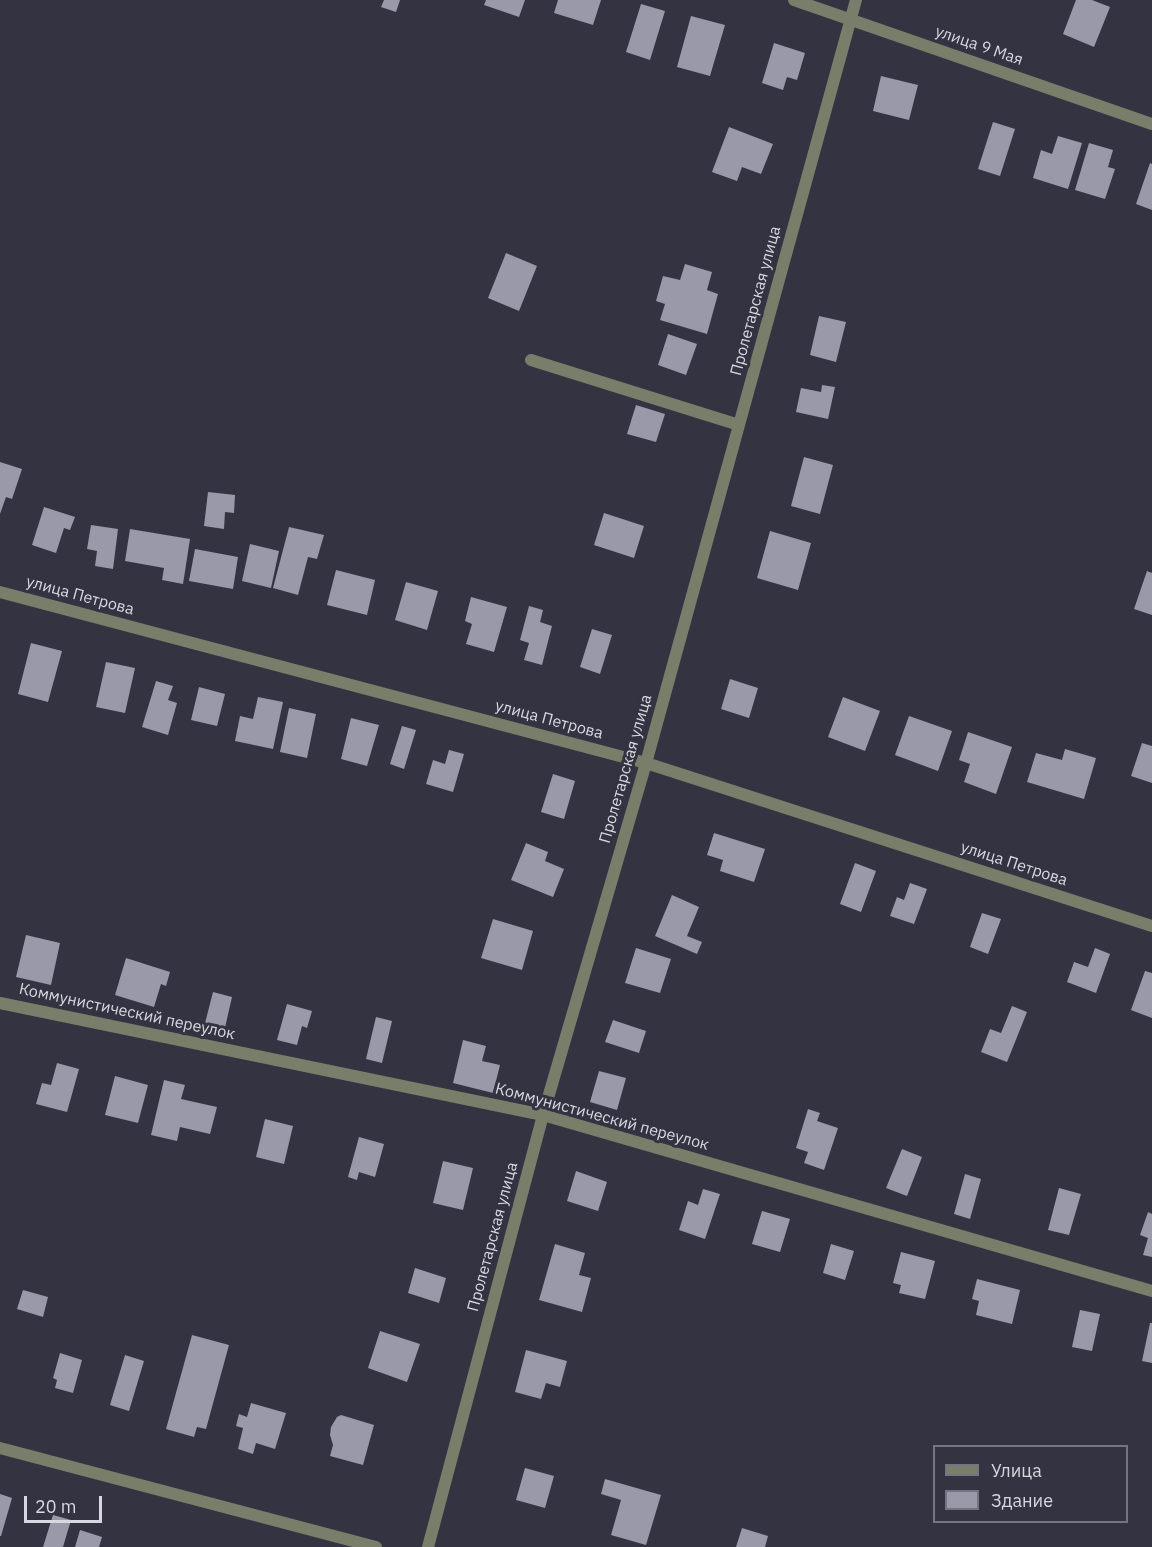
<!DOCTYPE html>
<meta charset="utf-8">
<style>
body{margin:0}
#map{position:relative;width:1152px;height:1547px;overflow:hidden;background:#333341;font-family:"IBM Plex Sans",sans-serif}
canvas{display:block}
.legend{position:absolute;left:933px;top:1445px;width:195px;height:78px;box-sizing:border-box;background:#333341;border:2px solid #757581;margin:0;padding:8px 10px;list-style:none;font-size:18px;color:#d8d8e1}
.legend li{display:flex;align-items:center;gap:12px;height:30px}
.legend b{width:30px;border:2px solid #757581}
.scale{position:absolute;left:24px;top:1496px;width:78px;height:27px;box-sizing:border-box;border:3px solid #d8d8e1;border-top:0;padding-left:8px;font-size:18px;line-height:21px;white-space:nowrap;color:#d8d8e1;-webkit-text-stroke:4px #333341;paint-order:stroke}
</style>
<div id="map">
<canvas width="1152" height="1547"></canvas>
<ul class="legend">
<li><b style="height:8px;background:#787e69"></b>Улица</li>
<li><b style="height:16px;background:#99a"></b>Здание</li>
</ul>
<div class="scale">20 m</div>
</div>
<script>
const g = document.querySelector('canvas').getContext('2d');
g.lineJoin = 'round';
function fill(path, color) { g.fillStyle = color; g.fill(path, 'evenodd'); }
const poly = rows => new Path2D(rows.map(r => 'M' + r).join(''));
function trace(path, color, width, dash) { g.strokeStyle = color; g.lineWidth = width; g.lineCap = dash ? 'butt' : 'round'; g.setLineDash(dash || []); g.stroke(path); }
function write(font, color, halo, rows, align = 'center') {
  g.font = font + ' "IBM Plex Sans",sans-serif'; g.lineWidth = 6; g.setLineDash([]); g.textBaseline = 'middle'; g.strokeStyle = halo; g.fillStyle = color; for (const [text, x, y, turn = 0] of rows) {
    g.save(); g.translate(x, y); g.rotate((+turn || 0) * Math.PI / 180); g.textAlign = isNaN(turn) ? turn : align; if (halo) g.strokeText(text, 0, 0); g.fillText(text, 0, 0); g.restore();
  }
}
fill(poly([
 [384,0,400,0,396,12,381,7],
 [486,0,525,0,519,17,484,5],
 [558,0,601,0,593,25,554,13],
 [1076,0,1092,0,1110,7,1094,47,1063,34],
 [641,4,665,11,650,60,626,52],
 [691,16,725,25,710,76,677,67],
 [774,43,805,53,797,80,787,77,783,90,762,83],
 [881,76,918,85,909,120,873,111],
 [993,122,1015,129,1000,176,978,169],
 [729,127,773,144,761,174,742,167,737,181,712,172],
 [1058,136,1082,143,1068,189,1033,178,1041,150,1052,154],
 [1089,143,1113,150,1108,167,1115,169,1105,199,1075,190],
 [1150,163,1152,164,1152,210,1136,204],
 [506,253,537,266,519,311,488,298],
 [685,264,712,272,707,290,718,294,707,334,660,320,665,304,656,301,663,276,680,280],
 [819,316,846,322,836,362,810,355],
 [668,334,697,344,686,375,658,365],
 [822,385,835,387,828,419,796,412,801,388,821,392],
 [636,405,665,414,656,442,627,434],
 [804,457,833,465,820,514,791,506],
 [0,462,22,469,12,499,6,497,0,514],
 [208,492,235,495,234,513,225,512,224,529,204,526],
 [44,507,75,517,70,530,64,528,56,553,32,545],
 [604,513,644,526,634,558,594,545],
 [91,525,118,529,113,569,95,566,97,551,87,549],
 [289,527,324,535,317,559,308,557,298,595,273,588],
 [130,529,190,539,183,584,162,580,164,568,125,561],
 [770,531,811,543,798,590,757,578],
 [250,544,279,551,271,588,242,581],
 [195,549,238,557,233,589,189,581],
 [336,570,375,580,367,615,327,605],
 [1147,571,1152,573,1152,615,1134,609],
 [406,582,438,591,427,630,395,620],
 [471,597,507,607,494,652,466,644,472,624,465,621],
 [529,606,543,610,540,622,552,626,542,665,524,660,529,643,520,640],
 [592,629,612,635,600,674,580,667],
 [31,643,62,651,48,702,18,694],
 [106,662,135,668,125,713,96,707],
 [730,679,758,688,749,718,721,709],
 [156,681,173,686,168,700,177,703,168,735,142,727],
 [199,687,225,694,217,726,191,720],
 [258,697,283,702,273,749,235,741,240,716,253,719],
 [843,697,880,711,865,751,828,737],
 [289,708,316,714,307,758,280,752],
 [909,716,952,731,938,771,895,755],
 [351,718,379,725,367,766,341,759],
 [402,726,416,730,404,769,390,764],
 [968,732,1012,747,996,794,964,782,970,764,959,760],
 [1142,743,1152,746,1152,783,1131,776],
 [1065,749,1096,758,1084,799,1027,782,1036,753,1062,760],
 [449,750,464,754,453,792,426,784,433,760,445,764],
 [553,774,575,781,564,819,541,812],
 [714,833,765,849,754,882,720,871,723,860,707,855],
 [526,843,548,852,545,861,564,869,553,897,511,880],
 [855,863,876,871,861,912,840,904],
 [910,883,927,889,914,924,890,916,897,897,904,900],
 [672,895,699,907,687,936,702,942,697,954,655,936],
 [982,913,1001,919,988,954,970,947],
 [493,919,533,931,522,970,481,958],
 [26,935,60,943,51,985,16,977],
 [636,948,671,959,660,993,625,983],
 [1095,948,1110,954,1096,993,1067,982,1074,962,1088,967],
 [126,958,170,972,166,986,161,984,154,1007,115,995],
 [1145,971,1152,973,1152,1018,1131,1010],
 [213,992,232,997,224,1032,204,1027],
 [287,1004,312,1011,307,1028,302,1026,297,1045,277,1040],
 [1012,1006,1027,1012,1007,1062,981,1052,990,1029,1001,1033],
 [376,1017,392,1021,382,1063,366,1059],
 [613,1020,646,1031,639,1053,605,1042],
 [463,1040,486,1046,482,1061,500,1065,493,1093,453,1083],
 [57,1063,79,1069,67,1112,36,1104,42,1083,51,1085],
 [599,1071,626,1078,617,1110,590,1102],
 [115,1076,148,1085,138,1123,105,1115],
 [164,1080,185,1085,181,1099,217,1107,210,1134,180,1127,177,1141,151,1135],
 [808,1109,820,1113,817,1121,838,1128,824,1170,804,1163,808,1152,796,1148],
 [265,1119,293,1126,284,1164,256,1157],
 [359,1137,384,1144,375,1177,359,1172,357,1180,348,1177],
 [902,1149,922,1157,907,1196,886,1188],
 [443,1161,473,1168,463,1210,433,1203],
 [576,1171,607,1182,598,1211,567,1201],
 [965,1174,981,1179,970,1219,954,1214],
 [1059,1188,1081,1194,1069,1235,1048,1230],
 [703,1189,720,1194,705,1239,679,1230,688,1201,698,1205],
 [762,1211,790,1219,780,1252,752,1244],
 [1148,1212,1152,1214,1152,1257,1143,1255,1148,1238,1140,1235],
 [555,1244,585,1253,579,1275,591,1278,582,1312,539,1300],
 [831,1244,854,1251,845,1280,823,1273],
 [901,1252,935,1261,925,1299,899,1293,901,1285,893,1283],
 [415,1268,446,1278,439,1303,408,1293],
 [977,1279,1020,1290,1012,1324,976,1315,979,1301,972,1299],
 [23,1290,48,1297,43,1317,17,1309],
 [1080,1310,1100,1314,1092,1351,1072,1347],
 [1150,1323,1152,1323,1152,1363,1142,1361],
 [380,1331,420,1344,407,1382,368,1368],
 [192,1335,229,1345,206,1429,197,1427,194,1437,166,1429],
 [526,1350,567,1361,560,1387,546,1383,541,1399,515,1392],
 [60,1353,82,1360,73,1393,55,1388,57,1380,53,1378],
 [125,1355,144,1361,129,1411,110,1405],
 [251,1403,286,1413,275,1449,256,1443,253,1454,238,1449,243,1428,236,1426,239,1414,247,1417],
 [341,1415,374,1425,363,1465,330,1456,333,1445,330,1435,331,1427,337,1417],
 [525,1468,554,1476,545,1508,516,1500],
 [605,1479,661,1495,646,1545,611,1535,621,1500,601,1494],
 [0,1494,12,1498,1,1536,0,1536],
 [53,1515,71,1520,63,1547,43,1547],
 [742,1528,768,1536,765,1547,736,1547],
 [80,1530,102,1537,99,1547,75,1547]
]), '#99a');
trace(poly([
 [794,0,1152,124],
 [531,360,739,425],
 [0,592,646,763,1152,926],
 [0,1003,543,1115,1152,1291],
 [0,1448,376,1547],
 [428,1547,543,1115,646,763,856,0]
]), '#787e69', 12);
write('16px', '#d8d8e1', '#333341', [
 ["улица 9 Мая",979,46,19],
 ["Пролетарская улица",756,301,-75],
 ["улица Петрова",80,596,15],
 ["улица Петрова",549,720,15],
 ["Пролетарская улица",626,769,-74],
 ["улица Петрова",1014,864,18],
 ["Коммунистический переулок",127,1012,12],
 ["Коммунистический переулок",602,1117,15],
 ["Пролетарская улица",493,1237,-75]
]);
</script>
